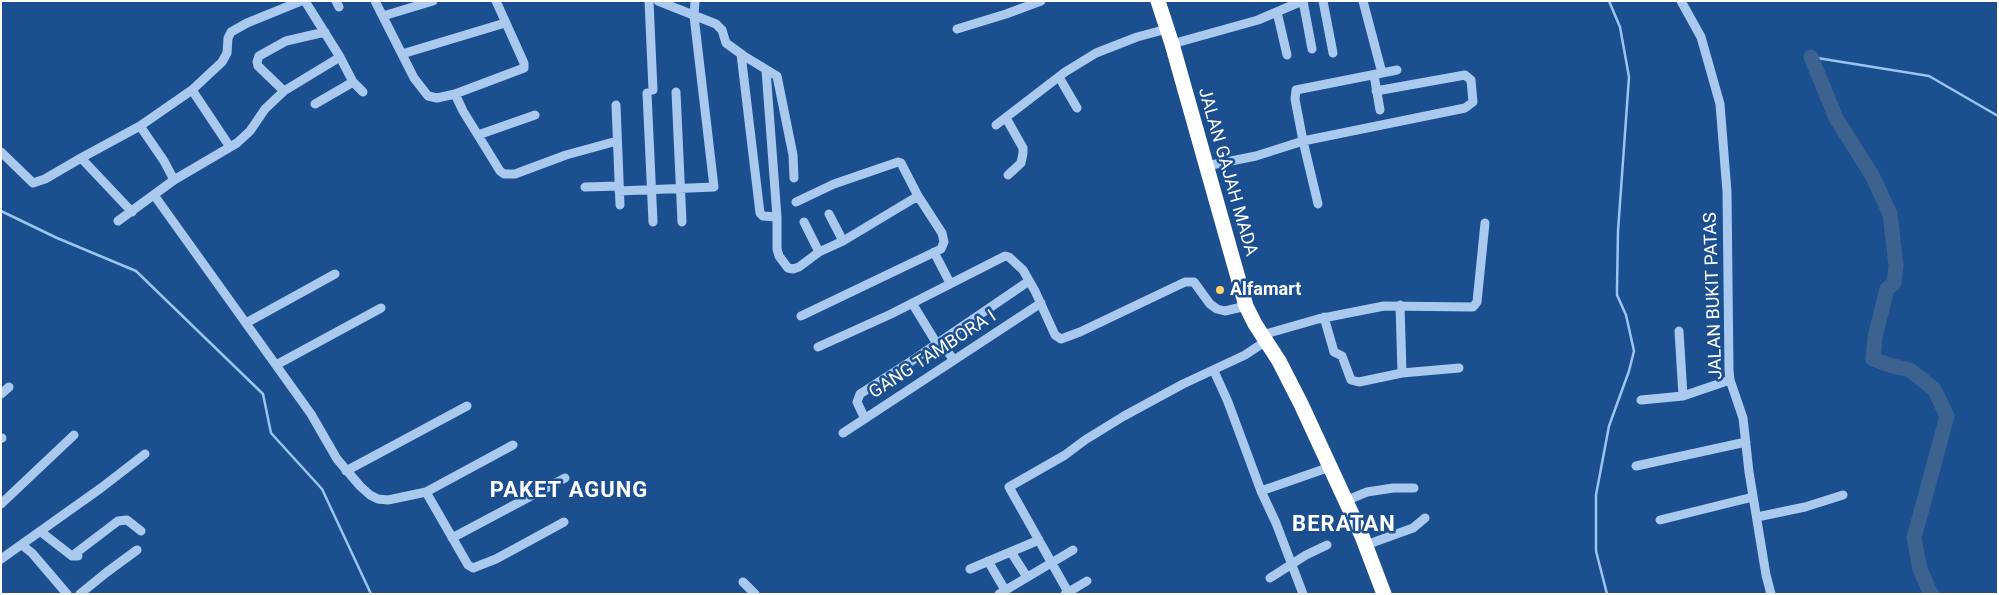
<!DOCTYPE html>
<style>
body{margin:0}
#map{position:relative;width:1999px;height:595px;overflow:hidden;background:#1b4f8f;font-family:Roboto,sans-serif}
canvas{display:block}
.frame{position:absolute;inset:0;border:2px solid #fff;pointer-events:none}
</style>
<div id="map">
<canvas width="1999" height="595"></canvas>
<div class="frame"></div>
</div>
<script>
const g = document.querySelector('canvas').getContext('2d');
g.lineJoin = 'round';
const poly = rows => new Path2D(rows.map(r => 'M' + r).join(''));
function trace(path, color, width, dash) { g.strokeStyle = color; g.lineWidth = width; g.lineCap = dash ? 'butt' : 'round'; g.setLineDash(dash || []); g.stroke(path); }
function write(font, color, halo, rows, align = 'center') {
  g.font = font + ' Roboto,sans-serif'; g.lineWidth = 5; g.setLineDash([]); g.textBaseline = 'middle'; g.strokeStyle = halo; g.fillStyle = color; for (const [text, x, y, turn = 0] of rows) {
    g.save(); g.translate(x, y); g.rotate((+turn || 0) * Math.PI / 180); g.textAlign = isNaN(turn) ? turn : align; if (halo) g.strokeText(text, 0, 0); g.fillText(text, 0, 0); g.restore();
  }
}
trace(poly([
 [1811,57,1929,76,1998,116],
 [1,211,57,238,136,271,263,394,271,433,322,489,371,594],
 [1607,594,1596,551,1596,495,1609,426,1629,371,1634,351,1626,315,1617,295,1617,288,1618,231,1629,77,1620,27,1609,1]
]), '#9cc4f0', 2.5);
trace(poly([
 [1811,57,1836,118,1873,177,1890,214,1896,265,1894,283,1887,289,1875,337,1873,359,1889,365,1910,370,1934,389,1947,416,1914,538,1920,569,1930,592,1932,594]
]), '#3c6290', 15);
trace(poly([
 [305,1,340,57,353,82,363,92],
 [336,1,339,7],
 [375,1,414,78,428,96,437,98,455,94,524,68,524,63,496,1],
 [649,1,653,90],
 [658,1,716,24,722,30,726,43,744,56,777,76,793,155,794,178],
 [1303,1,1312,49],
 [1323,1,1333,53],
 [1363,1,1382,73],
 [1681,1,1701,37,1720,104,1727,192,1729,370,1730,380,1743,418,1749,472,1766,575,1771,594],
 [1277,12,1287,55],
 [383,16,433,1],
 [957,29,1006,14,1041,1],
 [1172,44,1258,20,1302,1],
 [402,54,505,23],
 [741,54,760,213,763,216,777,217],
 [766,70,777,217,777,249,779,256,788,268,793,269,799,267,819,252,843,241,918,196],
 [1374,75,1380,110],
 [1059,77,1077,108],
 [192,90,230,147],
 [284,91,258,66,257,62,259,56,286,41,325,32],
 [676,92,682,222],
 [647,93,653,222],
 [455,94,463,111,484,145,500,171,504,174,515,174,566,155,617,141],
 [315,104,353,82],
 [616,105,620,205],
 [1006,118,1023,148,1023,153,1021,163,1008,175],
 [996,125,1065,72,1096,53,1137,37,1167,29],
 [140,126,164,161,174,180],
 [478,135,535,115],
 [1,152,33,183,45,179,81,158,140,126,192,90,222,62,227,53,228,38,231,32,247,23,301,1],
 [81,158,132,212],
 [1206,166,1256,156,1303,141,1465,108,1473,102,1471,80,1465,75,1376,91],
 [585,187,619,186],
 [619,191,714,187,694,16,695,1],
 [154,195,311,414,337,459,360,486,370,495,378,499,388,500,426,492,468,565,473,568,496,559,564,522],
 [796,202,834,184,898,162,901,163,918,196,942,233,944,242,941,249,801,316],
 [1318,204,1303,141,1295,99,1296,90,1397,70],
 [829,214,843,241],
 [118,221,174,180,237,143,250,131,265,109,284,91,340,57],
 [804,222,819,252],
 [934,252,950,283],
 [912,303,937,344],
 [1324,317,1334,352,1342,356,1351,380,1359,382,1402,373,1400,305],
 [246,323,335,274],
 [1679,331,1683,396],
 [1262,335,1318,319,1384,306,1473,307,1477,302,1485,223],
 [940,342,954,360],
 [818,347,891,314,1005,256,1009,257,1023,270,1035,291,1055,335,1061,339,1080,332,1185,282,1194,282,1210,304,1217,309,1225,311,1246,306],
 [276,365,381,308],
 [1214,371,1228,402,1261,491,1276,523,1303,594],
 [1402,373,1459,368],
 [1,394,9,387],
 [1641,400,1683,396,1730,380],
 [865,419,857,402,860,394,913,360,1029,281],
 [843,433,1041,303],
 [1,438,2,438],
 [1636,466,1746,442],
 [346,471,467,406],
 [1261,491,1330,467],
 [426,492,513,445],
 [1345,501,1367,492,1393,488,1414,488],
 [1,504,74,435],
 [1757,517,1805,507,1843,495],
 [1660,520,1753,497],
 [41,532,72,556,78,556],
 [452,538,565,478],
 [22,545,32,553,67,594],
 [1366,545,1413,528,1425,518],
 [1011,552,1027,577],
 [72,556,118,521,127,520,141,531],
 [1,559,101,488,145,454],
 [988,561,1005,590],
 [970,569,1039,540],
 [1270,578,1306,555,1327,545],
 [743,582,755,594],
 [1068,592,1009,487,1065,455,1085,440,1124,416,1183,384,1245,355,1266,341],
 [80,594,107,572,137,550],
 [999,594,1073,550],
 [1065,594,1087,581]
]), '#a9c9ee', 9);
trace(poly([
 [1158,1,1172,44,1246,306,1255,324,1279,361,1301,404,1362,536,1384,594]
]), '#fff', 15);
for (const [x, y, r, color] of [
 [1220,290,5,"#ffd166"]
]) { const dot = new Path2D(); dot.arc(x, y, r, 0, 2 * Math.PI); g.fillStyle = color; g.fill(dot); trace(dot, '#1b4f8f', 2); }
write('18px', '#fff', '#1b4f8f', [
 ["JALAN GAJAH MADA",1227,172,74],
 ["JALAN BUKIT PATAS",1714,296,-92],
 ["GANG TAMBORA I",933,355,-33]
]);
write('bold 18px', '#fff', '#1b4f8f', [
 ["Alfamart",1230,290]
], 'left');
g.letterSpacing = '1px';
write('bold 22px', '#fff', '#1b4f8f', [
 ["PAKET AGUNG",569,491],
 ["BERATAN",1344,525]
]);
g.letterSpacing = '0px';
</script>
